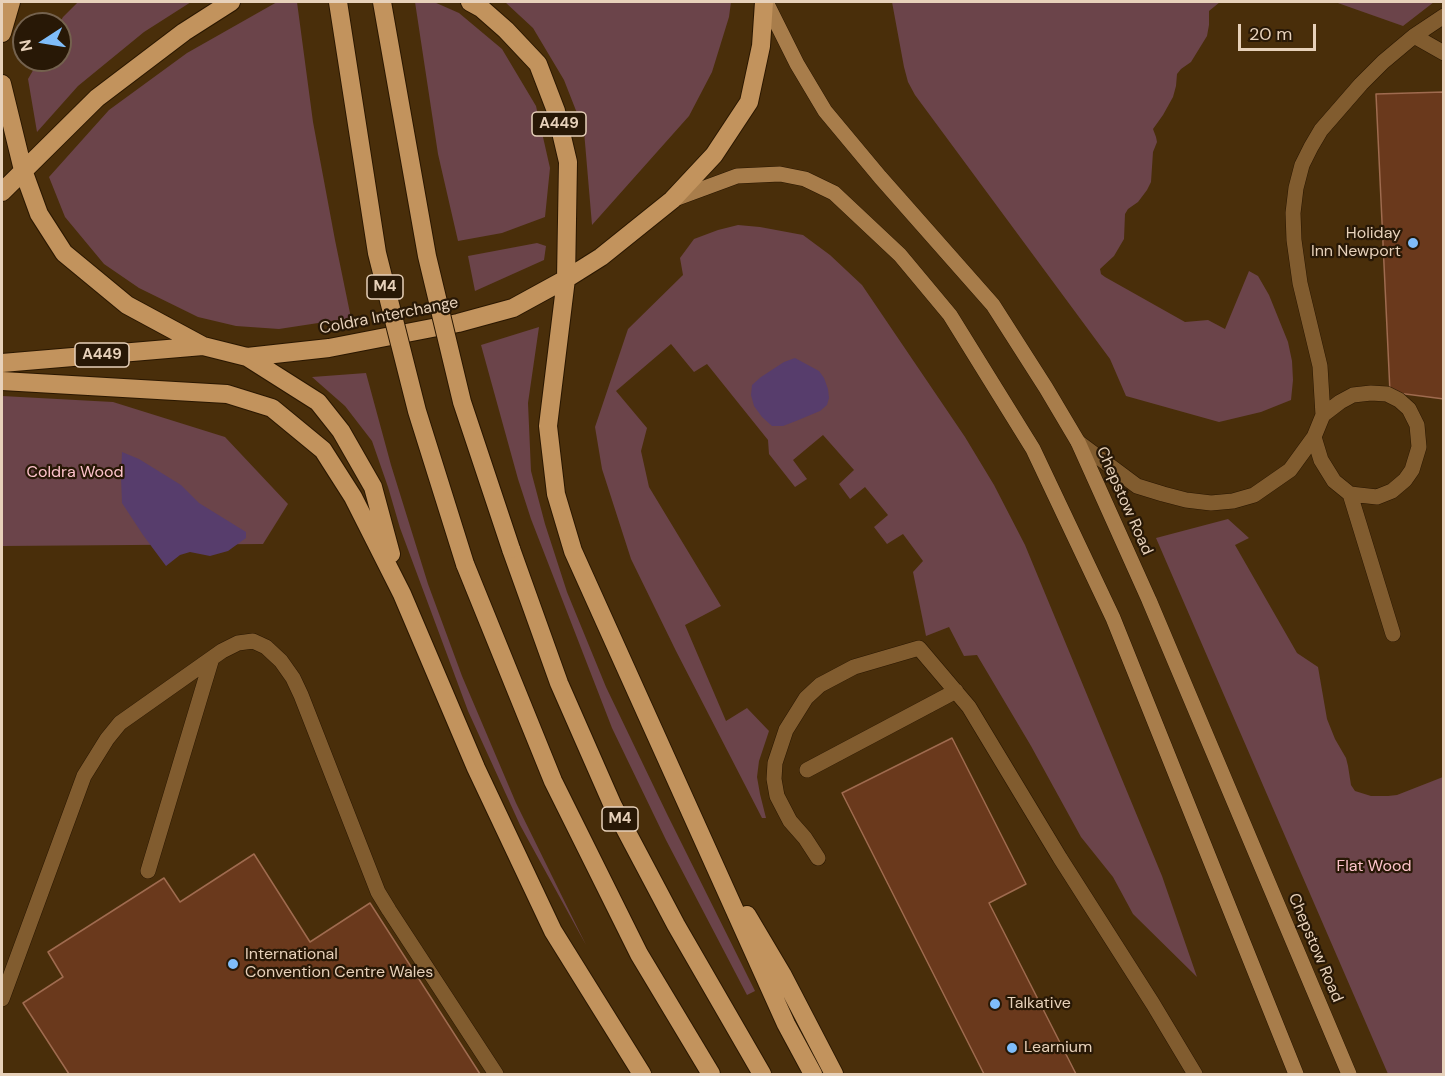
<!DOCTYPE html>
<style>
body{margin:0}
#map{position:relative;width:1445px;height:1076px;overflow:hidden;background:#492e0a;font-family:"DM Sans",sans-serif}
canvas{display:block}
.frame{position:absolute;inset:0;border:3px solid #e7d1ba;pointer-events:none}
.north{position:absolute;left:12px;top:12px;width:60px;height:60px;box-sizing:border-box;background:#281806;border:2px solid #74624e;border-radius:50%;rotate:258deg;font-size:16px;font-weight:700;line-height:24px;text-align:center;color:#e7d1ba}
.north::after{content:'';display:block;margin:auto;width:21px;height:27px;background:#7fbdfa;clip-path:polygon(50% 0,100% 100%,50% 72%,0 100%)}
.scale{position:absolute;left:1238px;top:24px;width:78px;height:27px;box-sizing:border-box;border:3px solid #e7d1ba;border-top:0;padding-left:8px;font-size:18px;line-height:21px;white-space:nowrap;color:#e7d1ba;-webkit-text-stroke:4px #281806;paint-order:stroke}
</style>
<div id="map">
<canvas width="1445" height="1076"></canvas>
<div class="frame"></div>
<div class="north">N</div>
<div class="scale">20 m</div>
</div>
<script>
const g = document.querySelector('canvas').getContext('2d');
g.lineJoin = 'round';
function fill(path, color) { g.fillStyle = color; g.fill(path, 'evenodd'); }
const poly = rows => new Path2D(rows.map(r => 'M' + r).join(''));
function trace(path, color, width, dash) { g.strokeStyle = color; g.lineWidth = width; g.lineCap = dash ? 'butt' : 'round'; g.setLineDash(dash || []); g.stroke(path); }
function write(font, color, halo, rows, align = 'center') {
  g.font = font + ' "DM Sans",sans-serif'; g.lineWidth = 4.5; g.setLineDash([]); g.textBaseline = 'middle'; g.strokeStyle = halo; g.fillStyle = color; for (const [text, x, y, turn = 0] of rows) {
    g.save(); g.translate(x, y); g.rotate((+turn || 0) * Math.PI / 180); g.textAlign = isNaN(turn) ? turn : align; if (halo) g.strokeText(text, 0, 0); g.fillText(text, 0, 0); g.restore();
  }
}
fill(poly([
 [78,2,191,2,144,32,78,86,37,132,28,79,39,60,60,60,59,24,63,17],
 [277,2,297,2,313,122,335,240,351,318,279,329,236,326,198,317,139,288,104,264,65,217,49,177,109,110,187,53],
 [415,2,434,2,459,13,502,49,536,106,550,168,545,217,502,233,458,241,438,154],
 [505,2,731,2,729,17,712,72,689,116,592,225,584,131,564,80,533,28],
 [892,2,1220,2,1209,11,1209,25,1207,36,1191,62,1181,69,1177,74,1176,86,1173,97,1163,115,1153,129,1156,137,1157,142,1153,152,1151,182,1147,190,1138,202,1128,209,1125,214,1124,239,1114,256,1100,269,1101,274,1105,277,1185,322,1208,320,1225,329,1249,271,1258,276,1269,295,1288,342,1292,361,1293,380,1291,400,1261,412,1219,422,1126,396,1110,359,915,95,908,82,904,67],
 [1335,2,1434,2,1403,26],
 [738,225,760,227,803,235,830,255,862,285,965,437,994,485,1025,545,1162,876,1197,977,1133,914,1113,877,1081,837,1031,746,977,655,964,656,949,627,926,636,913,572,923,561,903,534,887,544,874,527,888,515,865,487,850,499,839,484,854,470,823,435,793,460,807,479,795,487,769,454,768,440,707,364,694,372,671,344,616,391,647,428,641,451,649,487,721,606,685,625,726,721,747,708,769,731,759,761,757,777,760,794,766,818,762,818,676,651,631,559,602,469,595,427,628,329,683,275,680,258,694,239,718,230],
 [537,243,546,246,544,260,475,291,468,256],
 [539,327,528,403,531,471,545,524,567,592,606,687,667,814,755,991,747,995,666,840,612,728,531,519,518,479,481,345],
 [366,373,391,465,428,584,462,676,516,803,586,945,520,825,468,711,400,528,388,487,372,441,345,406,312,377],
 [2,396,113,402,225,437,288,504,263,544,2,546],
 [1228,519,1249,538,1235,545,1297,653,1318,667,1327,719,1335,739,1346,758,1348,766,1351,785,1355,791,1371,796,1388,796,1397,795,1443,777,1443,1074,1388,1074,1156,538]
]), '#6b444a');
fill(poly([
 [795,358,819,371,824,378,828,389,829,398,827,405,820,411,796,421,783,426,772,426,762,417,754,406,751,395,752,385,761,377,784,362],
 [122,452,139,459,181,485,199,503,246,532,246,538,228,551,210,556,190,552,180,555,166,566,143,535,122,503,121,477]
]), '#573d6c');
const building = poly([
 [1444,92,1444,399,1390,392,1376,94,1444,92],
 [952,738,1026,884,989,903,1076,1074,984,1074,842,793,952,738],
 [254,854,310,942,370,903,480,1074,69,1074,23,1003,63,977,48,952,164,878,180,902,254,854]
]);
fill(building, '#6a391c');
trace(building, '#9f6b4f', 1.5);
const minor = poly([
 [1414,36,1444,53],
 [1314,437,1321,460,1334,481,1350,494,1377,497,1392,491,1405,480,1412,470,1419,447,1417,425,1409,409,1399,400,1387,394,1371,393,1353,395,1340,402,1323,415],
 [1078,442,1137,486,1163,494,1186,500,1211,503,1233,501,1254,495,1290,470,1314,437,1323,415,1320,366,1300,283,1294,240,1293,213,1296,188,1302,165,1311,147,1321,130,1361,84,1383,62,1414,36,1444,16],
 [1350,494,1393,634],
 [807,770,956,691],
 [818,858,805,838,790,821,777,796,774,779,775,763,786,730,806,698,820,685,854,667,919,648,969,707,1060,858,1153,1004,1195,1074],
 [148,871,212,658],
 [2,999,84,776,107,739,120,723,222,651,238,643,253,641,266,647,281,661,293,678,301,695,378,892,389,910,496,1074]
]);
const major = poly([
 [766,2,797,64,825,111,880,177,993,305,1046,388,1078,442,1149,600,1349,1074],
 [672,200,737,176,780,174,805,179,834,193,900,255,950,315,1033,449,1113,618,1296,1074]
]);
const highway = poly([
 [470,2,481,8,506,30,538,64,556,111,568,162,566,279,548,426,556,494,573,551,786,1024,813,1074],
 [2,33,11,2],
 [2,84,23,170,39,214,64,253,127,305,203,346,247,357,329,348,458,323,513,308,566,279,601,257,672,200,714,155,749,102,761,46,764,2],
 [2,192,97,98,184,32,231,2],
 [247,357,318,402,341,431,373,487,391,554],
 [2,363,203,346],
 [2,381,227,394,272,408,323,450,353,497,402,594,476,768,553,931,642,1074],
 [511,549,559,683,613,806,676,925,762,1074],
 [465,564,553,781,639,954,711,1074],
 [747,915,782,974,834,1074]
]);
trace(minor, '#2a1701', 16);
trace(major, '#2a1701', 16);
trace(highway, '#2a1701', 20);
trace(minor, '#815c2f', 15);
trace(major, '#a87d4b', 15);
trace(highway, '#c2935d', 18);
const highwayBridge = poly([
 [338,2,377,253,417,411,465,564],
 [382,2,427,256,462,402,511,549]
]);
trace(highwayBridge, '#2a1701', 20, []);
trace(highwayBridge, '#c2935d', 18);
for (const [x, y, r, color] of [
 [1413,243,6,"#7fbdfa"],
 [233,964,6,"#7fbdfa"],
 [995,1004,6,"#7fbdfa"],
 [1012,1048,6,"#7fbdfa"]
]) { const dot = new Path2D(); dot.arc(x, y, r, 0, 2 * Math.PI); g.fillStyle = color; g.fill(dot); trace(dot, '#281806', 2); }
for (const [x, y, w] of [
 [559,124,54],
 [385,287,36],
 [102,355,54],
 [620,819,36]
]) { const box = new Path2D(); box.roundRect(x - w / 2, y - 12, w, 24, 4.5); g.fillStyle = '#281806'; g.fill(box); trace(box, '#e7d1ba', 1.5); }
write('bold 15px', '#e7d1ba', null, [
 ["A449",559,124],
 ["M4",385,287],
 ["A449",102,355],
 ["M4",620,819]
]);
write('16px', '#e7d1ba', '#281806', [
 ["Holiday",1401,234,"right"],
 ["Inn Newport",1401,252,"right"],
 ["International",245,955],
 ["Convention Centre Wales",245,973],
 ["Talkative",1007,1004],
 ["Learnium",1024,1048]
], 'left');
write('16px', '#e7d1ba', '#281806', [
 ["Coldra Interchange",389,316,-11],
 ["Chepstow Road",1124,501,66],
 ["Chepstow Road",1315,948,67]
]);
write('16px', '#fec4cc', '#281806', [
 ["Coldra Wood",75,473],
 ["Flat Wood",1374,867]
]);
</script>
